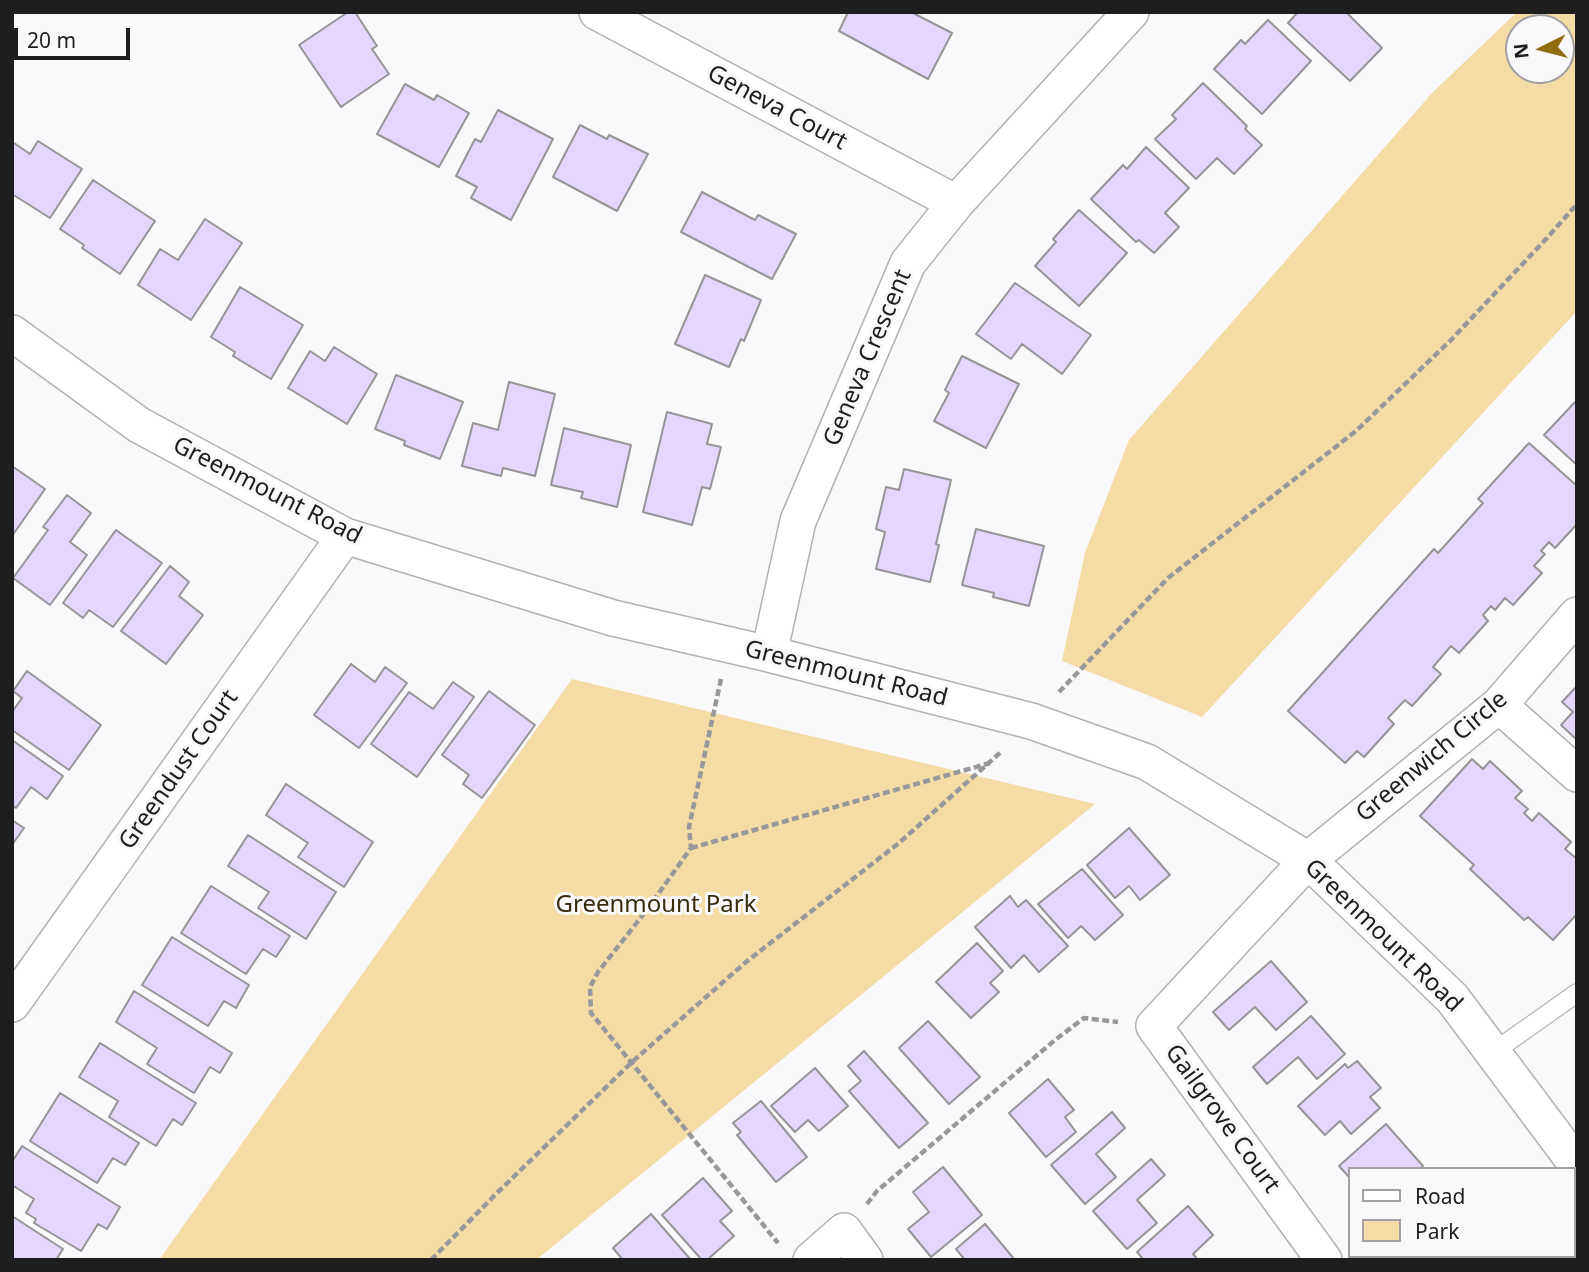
<!DOCTYPE html>
<style>
body{margin:0}
#map{position:relative;width:1589px;height:1272px;overflow:hidden;background:#f9f8fb;font-family:"Noto Sans",sans-serif}
canvas{display:block}
.frame{position:absolute;inset:0;border:14px solid #1e1e1f;pointer-events:none}
.legend{position:absolute;left:1348px;top:1167px;width:228px;height:91px;box-sizing:border-box;background:#f9f8fb;border:2px solid #a1a1a3;margin:0;padding:9px 12px;list-style:none;font-size:21px;color:#1e1e1f}
.legend li{display:flex;align-items:center;gap:14px;height:35px}
.legend b{width:35px;border:2px solid #a1a1a3}
.north{position:absolute;left:1505px;top:14px;width:70px;height:70px;box-sizing:border-box;background:#f9f8fb;border:2px solid #a1a1a3;border-radius:50%;rotate:264deg;font-size:19px;font-weight:700;line-height:28px;text-align:center;color:#1e1e1f}
.north::after{content:'';display:block;margin:auto;width:24px;height:32px;background:#906d13;clip-path:polygon(50% 0,100% 100%,50% 72%,0 100%)}
.scale{position:absolute;left:14px;top:28px;width:116px;height:32px;box-sizing:border-box;border:4px solid #1e1e1f;border-top:0;padding-left:9px;font-size:21px;line-height:24px;white-space:nowrap;color:#1e1e1f;-webkit-text-stroke:5px #f9f8fb;paint-order:stroke}
</style>
<div id="map">
<canvas width="1589" height="1272"></canvas>
<div class="frame"></div>
<ul class="legend">
<li><b style="height:9px;background:#fff"></b>Road</li>
<li><b style="height:19px;background:#f5dba5"></b>Park</li>
</ul>
<div class="north">N</div>
<div class="scale">20 m</div>
</div>
<script>
const g = document.querySelector('canvas').getContext('2d');
g.lineJoin = 'round';
function fill(path, color) { g.fillStyle = color; g.fill(path, 'evenodd'); }
const poly = rows => new Path2D(rows.map(r => 'M' + r).join(''));
function trace(path, color, width, dash) { g.strokeStyle = color; g.lineWidth = width; g.lineCap = dash ? 'butt' : 'round'; g.setLineDash(dash || []); g.stroke(path); }
function write(font, color, halo, rows, align = 'center') {
  g.font = font + ' "Noto Sans",sans-serif'; g.lineWidth = 6; g.setLineDash([]); g.textBaseline = 'middle'; g.strokeStyle = halo; g.fillStyle = color; for (const [text, x, y, turn = 0] of rows) {
    g.save(); g.translate(x, y); g.rotate((+turn || 0) * Math.PI / 180); g.textAlign = isNaN(turn) ? turn : align; if (halo) g.strokeText(text, 0, 0); g.fillText(text, 0, 0); g.restore();
  }
}
fill(poly([
 [1517,12,1577,12,1577,311,1202,717,1062,661,1085,553,1129,440,1432,93],
 [1519,28,1561,28,1561,70,1519,70],
 [572,679,1095,804,536,1260,159,1260]
]), '#f5dba5');
const building = poly([
 [348,12,355,12,377,46,372,49,389,74,341,107,299,45,348,12],
 [848,12,911,12,952,33,928,79,839,31,848,12],
 [1298,12,1346,12,1382,48,1350,81,1288,23,1298,12],
 [1268,20,1311,61,1262,114,1214,69,1241,40,1245,44,1268,20],
 [1203,83,1247,126,1245,129,1262,145,1234,174,1217,158,1196,179,1155,139,1176,119,1172,115,1203,83],
 [405,84,434,100,437,95,469,113,439,167,377,134,405,84],
 [498,110,553,139,511,220,471,198,477,187,456,176,475,139,481,142,498,110],
 [580,125,607,139,609,135,648,154,617,211,553,177,580,125],
 [38,141,82,169,50,218,12,194,12,145,14,143,30,154,38,141],
 [1146,147,1189,188,1165,213,1179,227,1154,253,1139,240,1136,242,1091,199,1123,165,1127,169,1146,147],
 [93,180,155,221,120,274,82,248,84,245,60,229,93,180],
 [702,192,755,220,758,215,796,234,772,279,681,232,702,192],
 [1079,210,1127,253,1079,306,1035,266,1056,242,1053,239,1079,210],
 [205,219,242,243,191,320,138,285,160,249,178,260,205,219],
 [705,275,761,300,744,341,741,339,729,367,675,344,705,275],
 [1015,283,1091,335,1062,374,1022,344,1011,359,976,334,1015,283],
 [240,287,303,325,271,379,233,356,235,352,211,337,240,287],
 [334,347,377,374,347,424,288,388,310,351,325,361,334,347],
 [962,356,1019,384,986,448,934,421,949,393,945,390,962,356],
 [396,375,463,402,440,459,404,445,405,441,375,429,396,375],
 [509,382,555,394,535,476,503,468,501,476,462,466,473,423,498,430,509,382],
 [1577,400,1577,465,1544,435,1577,400],
 [667,412,712,424,707,444,721,447,710,489,702,487,692,525,643,512,667,412],
 [564,428,631,445,617,507,581,498,583,492,551,485,564,428],
 [1529,443,1577,486,1577,524,1555,548,1549,542,1541,551,1545,554,1534,566,1542,573,1513,605,1505,598,1495,610,1491,606,1483,615,1488,621,1459,653,1451,646,1433,667,1441,674,1412,706,1405,700,1388,718,1394,724,1364,757,1357,751,1345,763,1288,711,1434,549,1438,553,1483,503,1478,499,1529,443],
 [12,466,45,489,12,536,12,466],
 [904,469,951,480,936,544,939,545,930,582,876,569,885,532,876,529,886,487,899,490,904,469],
 [67,495,91,513,70,542,87,555,50,605,13,578,48,530,43,527,67,495],
 [976,529,1044,546,1029,606,993,597,994,593,962,585,976,529],
 [116,530,162,563,113,627,89,610,83,618,63,603,116,530],
 [170,566,189,582,179,596,203,615,166,664,121,631,170,566],
 [351,664,375,682,385,667,407,683,359,748,314,715,351,664],
 [27,671,101,725,69,770,12,730,12,712,22,698,13,691,27,671],
 [453,682,474,697,417,777,371,744,409,692,433,709,453,682],
 [1577,686,1577,740,1561,725,1573,712,1562,702,1577,686],
 [489,691,535,725,482,798,463,784,469,775,442,755,489,691],
 [12,740,63,776,47,799,31,787,16,808,12,805,12,740],
 [1472,759,1483,769,1490,761,1522,791,1515,798,1528,809,1524,813,1532,821,1539,813,1571,842,1565,849,1577,859,1577,914,1553,940,1528,917,1524,920,1470,869,1474,865,1420,816,1472,759],
 [286,784,373,842,344,887,298,857,308,843,266,815,286,784],
 [12,820,24,828,12,845,12,820],
 [1129,828,1170,875,1140,900,1129,886,1115,898,1087,865,1129,828],
 [248,835,336,892,306,939,258,908,269,892,228,866,248,835],
 [1082,869,1123,915,1095,940,1081,926,1068,938,1038,904,1082,869],
 [211,886,290,936,276,957,263,949,246,974,181,933,211,886],
 [1010,896,1018,907,1026,900,1068,946,1039,972,1024,955,1011,968,975,927,1010,896],
 [172,937,249,985,236,1008,224,1001,208,1026,142,985,172,937],
 [977,943,1003,971,990,983,999,992,971,1018,936,982,977,943],
 [1271,961,1307,1002,1276,1030,1255,1007,1229,1030,1213,1012,1271,961],
 [134,991,232,1053,220,1073,210,1067,194,1093,147,1064,157,1048,116,1022,134,991],
 [1311,1016,1345,1054,1317,1079,1298,1057,1267,1084,1253,1067,1311,1016],
 [928,1021,980,1077,949,1104,899,1048,928,1021],
 [100,1043,196,1103,182,1125,173,1119,156,1146,109,1117,118,1101,79,1077,100,1043],
 [864,1051,928,1123,899,1148,849,1091,861,1081,848,1066,864,1051],
 [1357,1061,1381,1088,1370,1097,1380,1108,1351,1134,1340,1121,1325,1135,1298,1106,1345,1064,1348,1068,1357,1061],
 [815,1068,848,1106,819,1131,808,1120,795,1132,771,1106,815,1068],
 [1048,1079,1074,1110,1065,1117,1076,1132,1046,1157,1009,1113,1048,1079],
 [60,1093,139,1143,125,1165,113,1158,97,1183,30,1141,60,1093],
 [761,1101,807,1157,776,1182,737,1135,741,1132,733,1123,761,1101],
 [1112,1112,1125,1128,1096,1154,1116,1177,1085,1204,1051,1165,1112,1112],
 [1386,1124,1423,1166,1420,1169,1349,1169,1349,1177,1339,1166,1386,1124],
 [22,1146,120,1207,107,1229,98,1224,81,1251,34,1223,36,1219,26,1213,34,1199,12,1185,12,1162,22,1146],
 [1151,1159,1165,1175,1137,1200,1157,1223,1127,1249,1093,1211,1151,1159],
 [943,1167,982,1215,931,1257,908,1229,929,1212,913,1192,943,1167],
 [703,1178,732,1211,720,1221,734,1236,707,1260,702,1260,662,1215,703,1178],
 [1188,1206,1213,1235,1193,1254,1198,1260,1144,1260,1137,1252,1188,1206],
 [651,1214,691,1260,623,1260,613,1248,651,1214],
 [12,1216,63,1249,56,1260,12,1260,12,1216],
 [985,1224,1015,1260,965,1260,956,1249,985,1224],
 [1444,1256,1521,1256,1524,1260,1440,1260,1444,1256]
]);
fill(building, '#e5d6fd');
trace(building, '#959497', 2);
const lane = poly([
 [1492,1053,1577,993]
]);
const street = poly([
 [597,12,956,203],
 [12,333,139,425,345,536,613,618,769,654,1031,721,1147,762,1308,860,1452,998,1577,1165],
 [769,654,798,521,908,263,956,203,1131,12],
 [1499,705,1577,774],
 [12,1004,345,536],
 [811,1260,844,1231,865,1260],
 [1324,1260,1154,1026,1308,860,1499,705,1577,615]
]);
trace(lane, '#b2b1b4', 20);
trace(street, '#b2b1b4', 38);
trace(poly([
 [721,679,689,827,691,848,646,911,598,972,590,987,591,1013,778,1243],
 [1059,692,1168,578,1356,431,1451,340,1547,238,1577,204],
 [691,848,990,763],
 [867,1204,877,1191,1055,1040,1084,1018,1118,1022],
 [431,1260,497,1193,632,1062,746,962,899,843,1002,751]
]), '#989799', 4.5, [7, 3.5]);
trace(lane, '#fff', 18);
trace(street, '#fff', 35);
write('24px', '#1e1e1f', '#f9f8fb', [
 ["Geneva Court",777,108,28],
 ["Geneva Crescent",868,358,-67],
 ["Greenmount Road",267,491,27],
 ["Greenmount Road",846,674,14],
 ["Greenwich Circle",1432,757,-40],
 ["Greendust Court",179,770,-55],
 ["Greenmount Road",1383,936,44],
 ["Gailgrove Court",1222,1119,54]
]);
write('24px', '#3a2d0f', '#f9f8fb', [
 ["Greenmount Park",656,905]
]);
</script>
